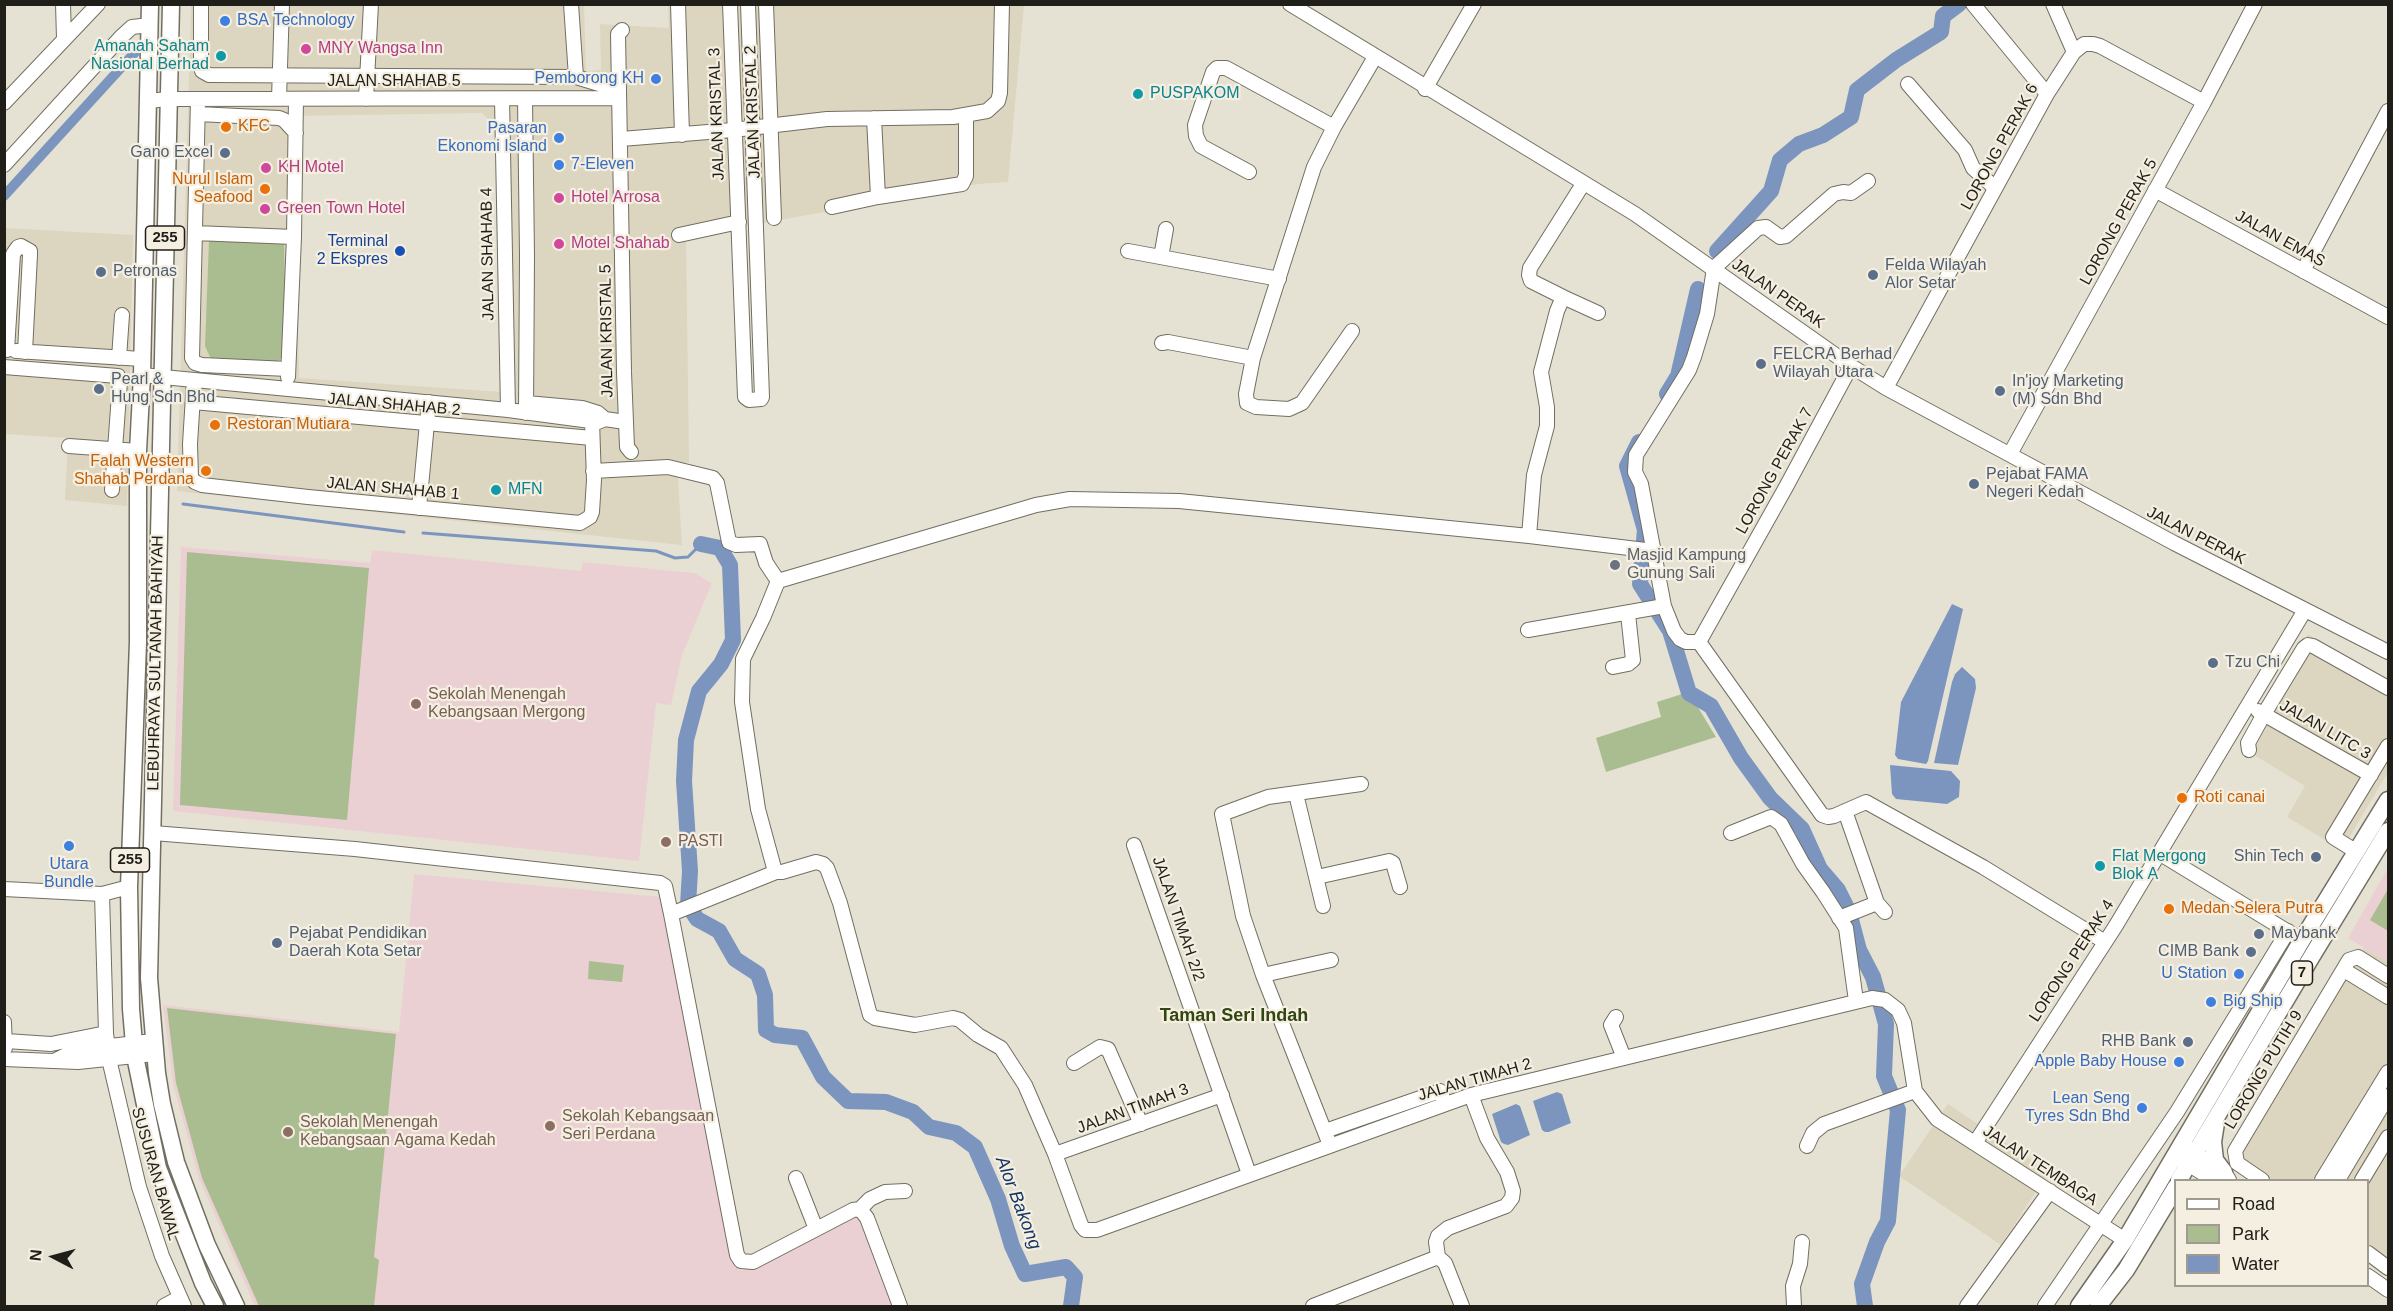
<!DOCTYPE html>
<style>
body{margin:0}
#map{position:relative;width:2393px;height:1311px;overflow:hidden;background:#e6e2d3;font-family:Helvetica,sans-serif}
canvas{display:block}
.frame{position:absolute;inset:0;border:6px solid #201e19;pointer-events:none}
.legend{position:absolute;left:2174px;top:1179px;width:195px;height:108px;box-sizing:border-box;background:#f4efe0;border:2px solid #9f9b90;margin:0;padding:8px 10px;list-style:none;font-size:18px;color:#201e19}
.legend li{display:flex;align-items:center;gap:12px;height:30px}
.legend b{width:30px;border:2px solid #9f9b90}
.north{position:absolute;left:24px;top:1227px;width:60px;height:60px;-webkit-text-stroke:4px #f4efe0;paint-order:stroke;rotate:276deg;font-size:16px;font-weight:700;line-height:24px;text-align:center;color:#201e19}
.north::after{content:'';display:block;margin:auto;width:21px;height:27px;background:#201e19;clip-path:polygon(50% 0,100% 100%,50% 72%,0 100%)}
</style>
<div id="map">
<canvas width="2393" height="1311"></canvas>
<div class="frame"></div>
<ul class="legend">
<li><b style="height:8px;background:#fff"></b>Road</li>
<li><b style="height:16px;background:#aabd90"></b>Park</li>
<li><b style="height:16px;background:#7b95bf"></b>Water</li>
</ul>
<div class="north">N</div>
</div>
<script>
const g = document.querySelector('canvas').getContext('2d');
g.lineJoin = 'round';
function fill(path, color) { g.fillStyle = color; g.fill(path, 'evenodd'); }
const poly = rows => new Path2D(rows.map(r => 'M' + r).join(''));
function trace(path, color, width, dash) { g.strokeStyle = color; g.lineWidth = width; g.lineCap = dash ? 'butt' : 'round'; g.setLineDash(dash || []); g.stroke(path); }
function write(font, color, halo, rows, align = 'center') {
  g.font = font + ' Helvetica,sans-serif'; g.lineWidth = 4.5; g.setLineDash([]); g.textBaseline = 'middle'; g.strokeStyle = halo; g.fillStyle = color; for (const [text, x, y, turn = 0] of rows) {
    g.save(); g.translate(x, y); g.rotate((+turn || 0) * Math.PI / 180); g.textAlign = isNaN(turn) ? turn : align; if (halo) g.strokeText(text, 0, 0); g.fillText(text, 0, 0); g.restore();
  }
}
fill(poly([
 [191,5,584,5,586,71,601,70,600,24,669,28,668,5,1024,5,1008,182,978,184,686,237,689,462,677,463,682,545,177,491],
 [482,113,499,129,502,392,299,378,295,116],
 [4,228,133,235,127,506,65,500,68,438,5,434],
 [2308,634,2388,682,2388,772,2342,850,2287,817,2305,786,2241,747],
 [2364,948,2388,962,2388,1273,2368,1259,2368,1180,2252,1180,2228,1165],
 [1948,1104,2049,1172,2001,1245,1899,1176]
]), '#dcd5bf');
fill(poly([
 [181,547,370,563,372,550,581,571,583,562,694,573,712,583,682,655,671,705,656,703,639,861,173,811],
 [2388,868,2388,962,2348,938],
 [414,874,672,898,726,1220,741,1271,860,1210,902,1306,255,1306,199,1179,173,1084,163,1005,399,1032]
]), '#ebd0d3');
fill(poly([
 [209,241,284,243,286,354,276,363,211,359,205,346],
 [187,552,369,568,347,820,180,805],
 [1682,694,1687,701,1696,704,1716,737,1606,772,1596,738,1661,717,1657,702],
 [2388,889,2388,931,2370,920],
 [589,961,624,965,622,982,588,979],
 [167,1008,396,1034,374,1257,379,1260,374,1306,259,1306,202,1178,176,1083]
]), '#aabd90');
fill(poly([
 [1952,604,1963,609,1928,761,1926,764,1898,759,1895,755,1901,702],
 [1962,667,1975,679,1976,688,1958,765,1934,763,1952,682,1955,674],
 [1890,765,1951,771,1960,781,1959,797,1947,804,1896,799,1892,794],
 [1557,1092,1562,1094,1571,1123,1549,1132,1545,1132,1542,1130,1533,1101],
 [1516,1104,1520,1106,1530,1135,1508,1145,1504,1144,1501,1142,1492,1114]
]), '#7b95bf');
trace(poly([
 [183,504,404,532],
 [423,533,656,551,675,558,688,557,701,544]
]), '#7b95bf', 3);
trace(poly([
 [4,196,139,48]
]), '#7b95bf', 10);
trace(poly([
 [1717,251,1771,191,1780,160,1799,144,1823,135,1851,117,1857,90,1896,60,1941,32,1943,16,1959,4],
 [1667,394,1678,376,1698,289],
 [1639,442,1627,466,1645,530,1640,584,1670,631,1689,693,1711,706,1741,758,1770,798,1802,829,1820,869,1838,890,1849,912,1859,950,1873,977,1886,1024,1884,1076,1898,1110,1888,1221,1877,1242,1862,1284,1865,1306],
 [701,544,720,548,730,565,733,640,721,664,699,691,686,740,684,781,690,871,688,905,697,919,719,931,735,959,758,974,765,995,766,1030,775,1035,802,1038,823,1077,848,1101,886,1102,913,1112,929,1127,956,1133,975,1147,998,1199,1012,1246,1025,1274,1066,1267,1075,1277,1071,1306]
]), '#7b95bf', 16);
const minor = poly([
 [63,4,64,38],
 [201,4,201,66,202,71,209,75,576,77,619,90],
 [571,4,576,77],
 [678,4,682,135],
 [730,4,745,397,749,400,761,399,762,397,748,4],
 [766,4,774,218],
 [1290,4,1635,214,1851,366,1886,388,2174,543,2388,652],
 [1973,4,2047,94],
 [2053,4,2074,52],
 [622,30,618,34,624,372,627,447,631,452],
 [1908,84,1965,150,1973,168,1995,188],
 [1425,89,1474,4],
 [198,99,192,358,195,363,202,365,288,369],
 [279,99,282,4],
 [366,99,371,4],
 [502,99,508,410],
 [525,99,527,256,526,413],
 [148,101,168,99,619,98],
 [4,103,98,4],
 [198,114,279,118,284,120,296,133],
 [874,118,878,197],
 [621,139,733,130,827,119,953,117,987,111,998,101,1000,93,1002,4],
 [4,165,121,37,132,27,150,25],
 [1249,172,1201,146,1196,136,1195,125,1213,72,1217,68,1226,68,1334,127],
 [2155,190,2388,317],
 [832,207,878,197,962,184,966,176,966,116],
 [195,233,294,237],
 [679,235,739,222],
 [1128,251,1279,279],
 [1161,257,1166,229],
 [2303,271,2388,111],
 [1563,297,1598,313],
 [1352,331,1302,403,1289,409,1256,407,1247,403,1246,394,1253,358,1314,167,1334,127,1375,57],
 [1162,343,1168,342,1253,358],
 [7,350,13,254,18,247,21,246,30,251,30,255,25,352],
 [16,351,142,359],
 [119,358,122,315],
 [1851,366,1786,487,1699,642,1686,642,1680,639,1674,631,1664,606,1641,484,1635,472,1636,455,1689,370,1694,357,1707,314,1714,268,1758,228,1766,227,1780,237,1786,236,1834,194,1843,192,1851,193,1868,181],
 [4,367,118,376,120,381,112,490],
 [142,375,508,410,598,422,605,419,625,422],
 [288,377,294,237,296,99],
 [194,380,190,444,191,478,195,482,202,485,308,497,580,523,590,517,592,512,594,480,592,421],
 [1886,388,2047,94,2074,52,2084,44,2093,44,2100,46,2204,102],
 [193,402,592,438],
 [527,403,582,408,598,413,605,419],
 [69,446,138,451],
 [2010,454,2204,102,2255,4],
 [593,471,668,467,713,478,717,483,729,542,736,545,760,544,766,563,778,581],
 [419,508,429,402],
 [1529,536,1534,475,1547,426,1547,407,1541,372,1557,311,1563,297,1531,281,1529,275,1530,268,1583,184],
 [778,581,763,618,743,659,742,702,758,809,774,868,776,872,782,872,816,862,823,864,827,868,840,903,870,1015,875,1018,915,1025,953,1018,960,1020,978,1035,1001,1048,1025,1085,1055,1154,1081,1225,1085,1230,1097,1230,1471,1095,1872,998,1885,1000,1898,1010,1904,1023,1915,1091,1937,1119,2125,1240],
 [778,581,1036,505,1070,499,1179,501,1529,536,1654,551],
 [1528,630,1664,606],
 [1699,642,1822,815,1828,817,1834,816,1866,802,1983,867,2105,942],
 [1613,667,1628,664,1633,660,1628,614],
 [2258,711,2371,775],
 [2249,750,2248,743,2264,714,2304,648,2308,645,2313,646,2388,688],
 [1296,794,1323,906],
 [1845,811,1877,903,1885,912],
 [153,833,355,849,660,883,665,886,671,914,737,1255,741,1261,753,1262,853,1210,860,1209,867,1218,900,1306],
 [1731,833,1771,817,1781,824,1803,864,1823,892,1846,928,1856,1001],
 [1134,845,1249,1174],
 [2357,852,2333,837,2388,746],
 [2159,853,2295,936],
 [1317,877,1389,861,1393,863,1400,887],
 [4,889,102,894,129,887],
 [102,894,106,1033,109,1059,139,1187,162,1256,184,1306],
 [671,914,776,872],
 [1839,918,1877,903],
 [2344,970,2388,997],
 [1263,975,1331,960],
 [1616,1017,1611,1025,1624,1058],
 [4,1022,5,1048],
 [6,1041,51,1044,106,1033],
 [4,1059,78,1062,154,1054],
 [56,1060,76,1050,153,1041],
 [1074,1063,1100,1047,1108,1049,1141,1124],
 [1325,1131,1440,1091,1445,1103],
 [1975,1143,2115,927,2305,610],
 [1330,1145,1263,975,1243,916,1222,814,1268,797,1361,784],
 [1807,1146,1813,1133,1824,1124,1915,1091],
 [2188,1148,2224,1172,2229,1180],
 [1055,1154,1222,1095],
 [2181,1160,2214,1180],
 [796,1178,816,1229],
 [2262,1180,2237,1163,2235,1151,2349,960,2358,957,2388,976],
 [2322,1180,2388,1072],
 [2338,1180,2388,1096],
 [2362,1180,2388,1137],
 [860,1209,870,1199,885,1192,905,1191],
 [2368,1253,2388,1268],
 [2368,1276,2388,1290],
 [164,1306,179,1298],
 [1313,1306,1438,1257],
 [1462,1306,1445,1263,1438,1257,1436,1242,1438,1236,1448,1228,1506,1206,1512,1198,1513,1191,1507,1172,1487,1138,1471,1095],
 [1794,1306,1793,1286,1800,1264,1802,1242],
 [1967,1306,2050,1191],
 [2045,1306,2177,1112,2288,931]
]);
const major = poly([
 [150,4,142,375,138,451,138,642,129,887,131,1009,135,1056,158,1168,203,1283,215,1306],
 [171,4,149,978,157,1073,162,1104,176,1162,207,1245,236,1306],
 [2216,1123,2213,1142,2215,1160,2224,1172],
 [2179,1180,2312,956,2388,831],
 [2079,1306,2125,1240,2302,940,2388,800],
 [2098,1306,2126,1270,2176,1187]
]);
trace(minor, '#726e61', 16);
trace(major, '#726e61', 19);
trace(minor, '#fff', 14);
trace(major, '#fff', 16);
for (const [x, y, r, color] of [
 [225,21,6,"#3f7fe0"],
 [306,49,6,"#d1479c"],
 [221,56,6,"#0f9aa8"],
 [656,79,6,"#3f7fe0"],
 [1138,94,6,"#0f9aa8"],
 [226,127,6,"#e8710a"],
 [559,138,6,"#3f7fe0"],
 [225,153,6,"#5c6f8a"],
 [559,165,6,"#3f7fe0"],
 [266,168,6,"#d1479c"],
 [265,189,6,"#e8710a"],
 [559,198,6,"#d1479c"],
 [265,209,6,"#d1479c"],
 [559,244,6,"#d1479c"],
 [400,251,6,"#1a4fb4"],
 [101,272,6,"#5c6f8a"],
 [1873,275,6,"#5c6f8a"],
 [1761,364,6,"#5c6f8a"],
 [99,389,6,"#5c6f8a"],
 [2000,391,6,"#5c6f8a"],
 [215,425,6,"#e8710a"],
 [206,471,6,"#e8710a"],
 [1974,484,6,"#5c6f8a"],
 [496,490,6,"#0f9aa8"],
 [1615,565,6,"#6b7280"],
 [2213,663,6,"#5c6f8a"],
 [416,704,6,"#8d6e63"],
 [2182,798,6,"#e8710a"],
 [666,842,6,"#8d6e63"],
 [69,846,6,"#3f7fe0"],
 [2316,857,6,"#5c6f8a"],
 [2100,866,6,"#0f9aa8"],
 [2169,909,6,"#e8710a"],
 [2259,934,6,"#5c6f8a"],
 [277,943,6,"#5c6f8a"],
 [2251,952,6,"#5c6f8a"],
 [2239,974,6,"#3f7fe0"],
 [2211,1002,6,"#3f7fe0"],
 [2188,1042,6,"#5c6f8a"],
 [2179,1062,6,"#3f7fe0"],
 [2142,1108,6,"#3f7fe0"],
 [550,1126,6,"#8d6e63"],
 [288,1132,6,"#8d6e63"]
]) { const dot = new Path2D(); dot.arc(x, y, r, 0, 2 * Math.PI); g.fillStyle = color; g.fill(dot); trace(dot, '#f4efe0', 2); }
for (const [x, y, w] of [
 [165,238,39],
 [130,860,39],
 [2302,973,21]
]) { const box = new Path2D(); box.roundRect(x - w / 2, y - 12, w, 24, 4.5); g.fillStyle = '#f4efe0'; g.fill(box); trace(box, '#201e19', 1.5); }
write('bold 15px', '#201e19', null, [
 ["255",165,238],
 ["255",130,860],
 ["7",2302,973]
]);
write('16px', '#366cbe', '#f4efe0', [
 ["BSA Technology",237,21,"left"],
 ["Pemborong KH",644,79],
 ["Pasaran",547,129],
 ["Ekonomi Island",547,147],
 ["7-Eleven",571,165,"left"],
 ["Utara",69,865,"center"],
 ["Bundle",69,883,"center"],
 ["U Station",2227,974],
 ["Big Ship",2223,1002,"left"],
 ["Apple Baby House",2167,1062],
 ["Lean Seng",2130,1099],
 ["Tyres Sdn Bhd",2130,1117]
], 'right');
write('16px', '#0d838f', '#f4efe0', [
 ["Amanah Saham",209,47,"right"],
 ["Nasional Berhad",209,65,"right"],
 ["PUSPAKOM",1150,94],
 ["MFN",508,490],
 ["Flat Mergong",2112,857],
 ["Blok A",2112,875]
], 'left');
write('16px', '#b23c85', '#f4efe0', [
 ["MNY Wangsa Inn",318,49],
 ["KH Motel",278,168],
 ["Hotel Arrosa",571,198],
 ["Green Town Hotel",277,209],
 ["Motel Shahab",571,244]
], 'left');
write('16px', '#201e19', '#f4efe0', [
 ["JALAN SHAHAB 5",394,82],
 ["JALAN KRISTAL 2",753,112,-92],
 ["JALAN KRISTAL 3",717,114,-92],
 ["LORONG PERAK 6",2000,147,-61],
 ["LORONG PERAK 5",2119,222,-61],
 ["JALAN EMAS",2280,239,29],
 ["JALAN SHAHAB 4",488,254,-91],
 ["JALAN PERAK",1778,294,35],
 ["JALAN KRISTAL 5",607,331,-91],
 ["JALAN SHAHAB 2",394,405,5],
 ["LORONG PERAK 7",1775,471,-61],
 ["JALAN SHAHAB 1",393,489,5],
 ["JALAN PERAK",2196,536,27],
 ["LEBUHRAYA SULTANAH BAHIYAH",156,663,-89],
 ["JALAN LITC 3",2325,730,30],
 ["JALAN TIMAH 2/2",1178,919,71],
 ["LORONG PERAK 4",2072,961,-57],
 ["LORONG PUTIH 9",2264,1070,-59],
 ["JALAN TIMAH 2",1475,1080,-16],
 ["JALAN TIMAH 3",1133,1109,-20],
 ["JALAN TEMBAGA",2040,1166,33],
 ["SUSURAN BAWAL",155,1174,74]
]);
write('16px', '#c56008', '#f4efe0', [
 ["KFC",238,127],
 ["Nurul Islam",253,180,"right"],
 ["Seafood",253,198,"right"],
 ["Restoran Mutiara",227,425],
 ["Falah Western",194,462,"right"],
 ["Shahab Perdana",194,480,"right"],
 ["Roti canai",2194,798],
 ["Medan Selera Putra",2181,909]
], 'left');
write('16px', '#4e5e75', '#f4efe0', [
 ["Gano Excel",213,153,"right"],
 ["Felda Wilayah",1885,266],
 ["Alor Setar",1885,284],
 ["Petronas",113,272],
 ["FELCRA Berhad",1773,355],
 ["Wilayah Utara",1773,373],
 ["Pearl &",111,380],
 ["Hung Sdn Bhd",111,398],
 ["In'joy Marketing",2012,382],
 ["(M) Sdn Bhd",2012,400],
 ["Pejabat FAMA",1986,475],
 ["Negeri Kedah",1986,493],
 ["Tzu Chi",2225,663],
 ["Shin Tech",2304,857,"right"],
 ["Pejabat Pendidikan",289,934],
 ["Daerah Kota Setar",289,952],
 ["Maybank",2271,934],
 ["CIMB Bank",2239,952,"right"],
 ["RHB Bank",2176,1042,"right"]
], 'left');
write('16px', '#164399', '#f4efe0', [
 ["Terminal",388,242],
 ["2 Ekspres",388,260]
], 'right');
write('16px', '#5b616d', '#f4efe0', [
 ["Masjid Kampung",1627,556],
 ["Gunung Sali",1627,574]
], 'left');
write('16px', '#785e54', '#f4efe0', [
 ["Sekolah Menengah",428,695],
 ["Kebangsaan Mergong",428,713],
 ["PASTI",678,842],
 ["Sekolah Kebangsaan",562,1117],
 ["Seri Perdana",562,1135],
 ["Sekolah Menengah",300,1123],
 ["Kebangsaan Agama Kedah",300,1141]
], 'left');
write('bold 18px', '#324611', '#f4efe0', [
 ["Taman Seri Indah",1234,1016]
]);
write('italic 18px', '#133468', '#f4efe0', [
 ["Alor Bakong",1018,1203,69]
]);
</script>
